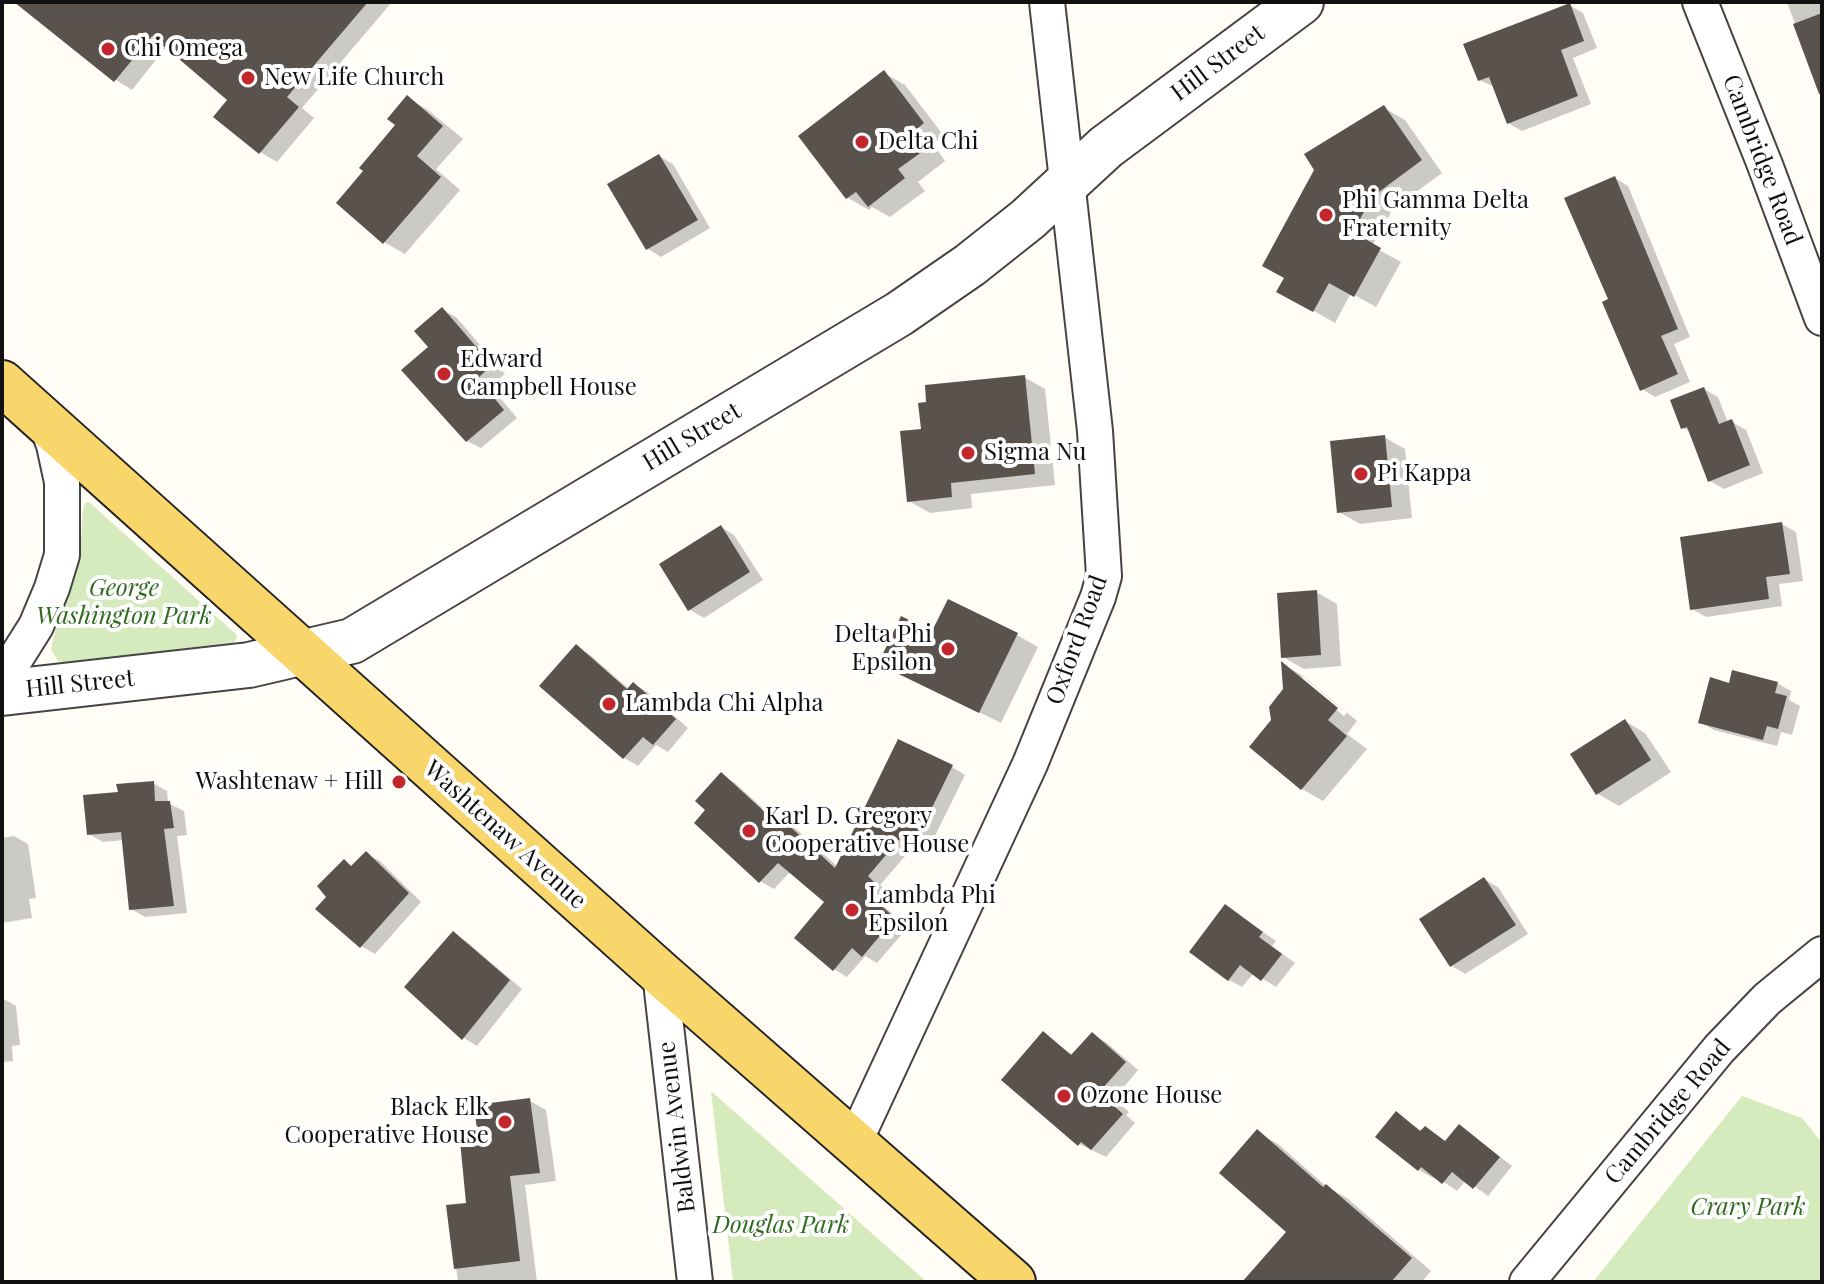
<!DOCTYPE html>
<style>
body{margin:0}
#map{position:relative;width:1824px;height:1284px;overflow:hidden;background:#fffdf5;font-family:"Playfair Display",serif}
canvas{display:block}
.frame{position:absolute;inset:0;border:4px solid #111;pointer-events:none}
</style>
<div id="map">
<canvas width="1824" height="1284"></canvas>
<div class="frame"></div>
</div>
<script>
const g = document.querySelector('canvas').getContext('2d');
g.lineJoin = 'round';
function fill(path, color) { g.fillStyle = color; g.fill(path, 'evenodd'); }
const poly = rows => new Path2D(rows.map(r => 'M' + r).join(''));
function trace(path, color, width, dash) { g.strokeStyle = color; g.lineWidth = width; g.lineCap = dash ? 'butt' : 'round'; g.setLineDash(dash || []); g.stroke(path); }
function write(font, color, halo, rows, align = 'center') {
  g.font = font + ' "Playfair Display",serif'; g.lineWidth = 8; g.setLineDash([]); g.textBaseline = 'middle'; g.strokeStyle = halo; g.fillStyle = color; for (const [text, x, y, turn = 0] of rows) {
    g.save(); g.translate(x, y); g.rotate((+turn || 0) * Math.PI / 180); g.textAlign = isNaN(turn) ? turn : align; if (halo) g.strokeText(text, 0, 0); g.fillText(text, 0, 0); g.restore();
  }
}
fill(poly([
 [89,502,237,635,235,642,71,663,58,661,51,650,56,627,69,594,80,553,83,510,85,503],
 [711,1091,927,1282,733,1282],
 [1742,1096,1802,1118,1822,1143,1822,1282,1593,1282]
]), '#d5ebbd');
fill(poly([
 [42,2,392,2,302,108,314,118,277,162,260,152,230,99,167,46,132,90,116,80,33,14],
 [1787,2,1822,2,1822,80,1805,51],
 [1569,5,1583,13,1597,48,1573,58,1591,104,1522,131,1508,123,1495,87,1479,80],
 [884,73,905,85,944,136,933,144,945,161,918,182,925,191,890,217,872,207,869,210,848,198,801,136],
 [408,98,428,110,463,139,436,169,460,190,405,254,384,242,366,171,398,125],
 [1384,108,1405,120,1442,173,1393,209,1372,246,1401,262,1376,307,1351,293,1335,323,1279,291],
 [659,156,673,164,710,228,661,257,648,249],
 [1615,178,1628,186,1690,337,1674,344,1690,382,1655,397,1642,389],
 [442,310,456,317,505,374,490,386,517,418,481,448,467,441,431,347],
 [1024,377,1045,389,1055,485,971,494,972,508,930,513,909,501,923,431],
 [1704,389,1718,397,1728,423,1732,422,1746,430,1763,473,1724,489,1710,481,1691,432,1683,428],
 [1384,437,1405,449,1412,518,1360,524,1339,512],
 [1782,524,1796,532,1803,581,1779,584,1782,606,1706,617,1692,609],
 [721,527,734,535,763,580,704,618,690,610],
 [1316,592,1337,604,1341,666,1304,669,1283,657],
 [933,633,1017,635,1038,647,1001,723,880,663],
 [576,647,590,655,629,689,634,684,647,692,688,728,668,752,656,745,638,766,624,758],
 [1284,665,1303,676,1357,721,1347,734,1367,749,1323,801,1302,789,1252,747,1273,721,1285,689],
 [1302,676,1347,713,1344,716,1302,681],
 [1777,683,1791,691,1789,700,1800,706,1792,735,1781,732,1777,746,1714,730,1700,722,1731,685],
 [1625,721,1645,733,1671,772,1619,806,1598,794],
 [952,767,965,775,930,846,919,840,880,885,889,893,880,903,908,927,877,963,865,956,847,977,834,969,827,902,791,871,774,889,760,881,708,810,722,775,735,783,780,824,783,821,796,829,838,867],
 [153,783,167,791,168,803,184,811,187,835,177,836,187,913,145,917,131,909,124,840,103,842,89,834,120,794],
 [14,836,28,844,36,898,29,899,32,918,2,923,2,838],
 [366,854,380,861,421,902,375,954,361,946,328,897,344,861,353,867],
 [1484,879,1498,887,1528,934,1465,974,1452,966],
 [1225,906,1276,941,1272,946,1295,963,1276,987,1254,973,1242,987,1229,980],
 [454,934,467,942,522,989,477,1046,464,1038,407,987],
 [2,998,16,1006,20,1045,12,1046,13,1061,2,1062],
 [1044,1034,1074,1056,1092,1035,1106,1042,1138,1070,1114,1099,1129,1112,1126,1115,1135,1123,1106,1157,1079,1144],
 [530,1101,546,1110,556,1181,525,1185,537,1282,458,1282,448,1207,468,1205,481,1141],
 [1397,1114,1422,1131,1425,1128,1446,1142,1460,1126,1512,1166,1488,1196,1466,1180,1457,1191,1435,1176,1433,1178,1419,1170,1378,1137],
 [1257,1132,1278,1144,1327,1187,1347,1198,1431,1271,1422,1282,1245,1282,1289,1232]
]), '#0003');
fill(poly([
 [14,2,368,2,287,97,299,107,259,154,213,117,227,100,152,36,114,82],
 [1570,3,1584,41,1561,50,1578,96,1507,124,1489,77,1478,81,1463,44],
 [1822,13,1822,94,1819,94,1793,24],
 [884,70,924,123,913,132,926,149,898,169,905,178,868,207,856,192,846,199,798,136],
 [407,95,443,126,417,156,441,177,383,244,336,203,363,171,359,168,395,125,387,119],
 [1384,105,1422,160,1372,197,1353,232,1381,248,1354,297,1329,283,1313,312,1276,292,1284,278,1262,266,1314,170,1304,154],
 [659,154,698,220,646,250,607,184],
 [1615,176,1678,329,1661,336,1678,374,1640,391,1602,302,1608,299,1564,198],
 [442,307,492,365,478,378,504,410,466,442,401,370,428,347,414,331],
 [1025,375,1035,474,951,483,952,497,907,502,900,431,921,429,918,403,926,402,925,385],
 [1704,387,1719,424,1732,419,1750,465,1708,482,1687,427,1681,429,1670,400],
 [1385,435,1392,507,1337,513,1330,441],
 [1782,522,1790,574,1766,577,1769,599,1690,610,1680,537],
 [721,525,750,572,688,611,659,564],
 [1317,590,1321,655,1281,658,1277,593],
 [948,599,1018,633,979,713,878,664,901,616,932,631],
 [576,644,627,689,633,682,676,719,653,745,643,737,623,759,539,686],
 [1281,661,1338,708,1328,720,1347,736,1301,790,1249,747,1271,720,1269,707,1283,689],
 [1732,670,1778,682,1775,693,1787,696,1778,729,1767,726,1763,740,1698,723,1710,677,1729,683],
 [1625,719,1651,760,1596,795,1570,754],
 [898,739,953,765,916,840,904,834,868,876,876,884,868,894,895,918,862,957,852,948,833,971,794,938,824,902,778,863,759,883,694,823,705,810,695,801,721,772,778,824,782,819,835,868],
 [154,781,155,801,170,801,174,828,164,829,174,906,129,910,121,832,87,835,83,795,118,792,116,784],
 [366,851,409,893,360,948,315,909,326,897,317,886,344,859,351,866],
 [1484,877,1516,925,1450,967,1419,919],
 [1225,904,1263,932,1259,937,1282,954,1261,981,1240,965,1228,981,1189,952],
 [453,931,510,980,462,1040,404,987],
 [1043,1031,1071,1055,1092,1032,1126,1062,1101,1090,1117,1103,1114,1106,1123,1114,1091,1150,1081,1142,1078,1146,1001,1080],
 [530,1098,540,1173,510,1176,520,1261,454,1269,446,1205,466,1203,460,1141,478,1139,474,1105],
 [1396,1111,1420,1131,1425,1126,1445,1141,1459,1124,1500,1157,1473,1189,1452,1172,1442,1184,1421,1167,1418,1171,1375,1137],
 [1257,1129,1323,1187,1326,1184,1412,1258,1391,1282,1242,1282,1286,1232,1219,1173]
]), '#5a524d');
const minor = poly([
 [1700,2,1765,165,1822,318],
 [2,680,36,626,52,588,62,555,62,482,54,445,46,423],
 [660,973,695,1282],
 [854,1143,1030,764,1098,597,1104,576,1095,431,1047,2],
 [1527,1282,1719,1049,1767,999,1822,954]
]);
const tertiary = poly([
 [2,693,249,665,352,641,899,314,970,265,1028,219,1106,147,1301,2]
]);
const primary = poly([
 [2,383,660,973,1013,1282]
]);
trace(minor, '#444', 38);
trace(tertiary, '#444', 48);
trace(primary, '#222', 48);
trace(minor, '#fff', 34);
trace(tertiary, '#fff', 44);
trace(primary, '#f9d66b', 44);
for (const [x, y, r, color] of [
 [108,49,8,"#c4262e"],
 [248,78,8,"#c4262e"],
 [862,142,8,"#c4262e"],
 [1326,215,8,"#c4262e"],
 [444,374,8,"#c4262e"],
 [968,453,8,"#c4262e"],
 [1361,474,8,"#c4262e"],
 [948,649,8,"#c4262e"],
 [609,704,8,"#c4262e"],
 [399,782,8,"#c4262e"],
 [749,831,8,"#c4262e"],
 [852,910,8,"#c4262e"],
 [1064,1096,8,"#c4262e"],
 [505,1122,8,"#c4262e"]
]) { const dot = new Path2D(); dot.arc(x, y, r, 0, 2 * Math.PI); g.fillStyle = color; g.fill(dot); trace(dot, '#fff', 3); }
write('24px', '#111', '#fff', [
 ["Chi Omega",124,49],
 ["New Life Church",264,78],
 ["Delta Chi",878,142],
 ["Phi Gamma Delta",1342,201],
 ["Fraternity",1342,229],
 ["Edward",460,360],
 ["Campbell House",460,388],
 ["Sigma Nu",984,453],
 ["Pi Kappa",1377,474],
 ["Delta Phi",932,635,"right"],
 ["Epsilon",932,663,"right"],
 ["Lambda Chi Alpha",625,704],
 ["Washtenaw + Hill",383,782,"right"],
 ["Karl D. Gregory",765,817],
 ["Cooperative House",765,845],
 ["Lambda Phi",868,896],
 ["Epsilon",868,924],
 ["Ozone House",1080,1096],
 ["Black Elk",489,1108,"right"],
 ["Cooperative House",489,1136,"right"]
], 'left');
write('24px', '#111', '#fff', [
 ["Hill Street",1218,63,-37],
 ["Cambridge Road",1762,160,69],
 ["Hill Street",692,437,-31],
 ["Oxford Road",1077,640,-70],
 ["Hill Street",80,684,-6],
 ["Washtenaw Avenue",505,835,42],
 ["Cambridge Road",1668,1112,-50],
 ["Baldwin Avenue",677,1127,-97]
]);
write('italic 24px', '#2f6b1f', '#fff', [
 ["George",124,589],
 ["Washington Park",124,617],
 ["Crary Park",1748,1208],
 ["Douglas Park",781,1226]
]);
</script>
